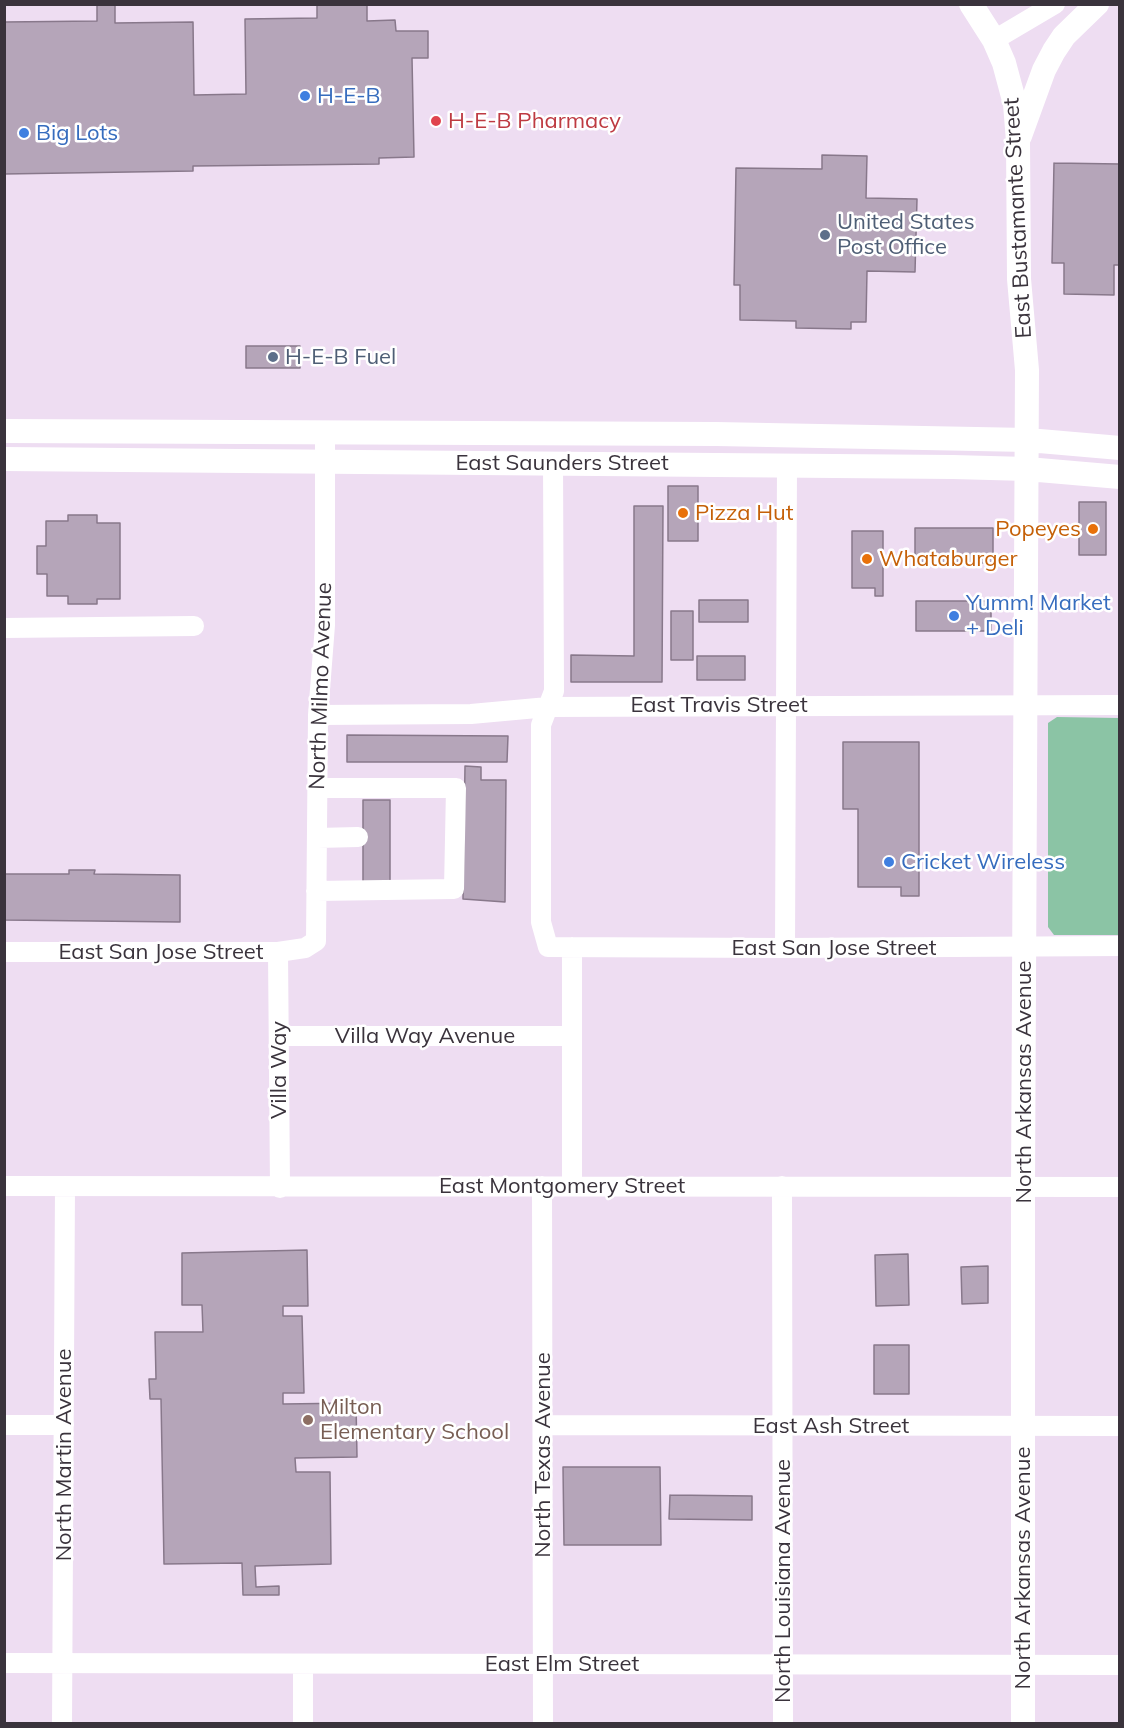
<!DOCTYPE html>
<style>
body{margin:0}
#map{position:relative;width:1124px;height:1728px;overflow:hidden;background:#eeddf2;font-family:Mulish,sans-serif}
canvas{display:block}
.frame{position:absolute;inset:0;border:6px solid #3a333c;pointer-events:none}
</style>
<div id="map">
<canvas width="1124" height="1728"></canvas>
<div class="frame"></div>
</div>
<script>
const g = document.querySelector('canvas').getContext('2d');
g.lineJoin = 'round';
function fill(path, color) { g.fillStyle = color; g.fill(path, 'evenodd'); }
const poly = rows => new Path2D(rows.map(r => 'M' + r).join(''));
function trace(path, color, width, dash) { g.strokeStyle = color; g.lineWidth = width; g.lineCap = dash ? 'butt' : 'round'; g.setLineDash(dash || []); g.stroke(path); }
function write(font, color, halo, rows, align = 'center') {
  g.font = font + ' Mulish,sans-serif'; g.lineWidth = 5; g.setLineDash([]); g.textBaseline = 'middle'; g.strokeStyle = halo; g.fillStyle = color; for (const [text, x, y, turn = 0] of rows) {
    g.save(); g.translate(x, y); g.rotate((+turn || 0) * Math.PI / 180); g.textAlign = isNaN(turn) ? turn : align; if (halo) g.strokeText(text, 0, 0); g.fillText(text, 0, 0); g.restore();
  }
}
fill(poly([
 [1057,717,1119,718,1119,935,1054,935,1048,927,1048,723]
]), '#8bc4a5');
const building = poly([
 [97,4,115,4,115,23,193,22,194,95,246,94,245,19,317,18,317,4,367,4,367,21,395,20,396,31,428,31,428,58,412,58,414,157,379,158,379,164,193,166,193,171,4,174,4,22,97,21,97,4],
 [822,155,867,156,866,198,917,199,915,272,867,271,866,322,851,322,851,329,796,328,796,321,740,320,740,285,734,285,736,168,822,169,822,155],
 [1054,163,1120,164,1120,265,1114,265,1114,295,1064,294,1064,263,1052,263,1054,163],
 [246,346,300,346,300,368,246,368,246,346],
 [668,486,698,486,698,541,668,541,668,486],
 [1079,502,1106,502,1106,555,1079,555,1079,502],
 [634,506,663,506,662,682,571,682,571,655,634,656,634,506],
 [68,515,97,515,97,523,120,523,120,599,97,599,97,604,68,604,68,596,47,596,47,574,37,574,37,546,46,546,46,521,68,521,68,515],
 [915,528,993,528,993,563,915,563,915,528],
 [852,531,883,531,883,596,875,596,875,588,852,588,852,531],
 [699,600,748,600,748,622,699,622,699,600],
 [916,601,991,601,991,631,916,631,916,601],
 [671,611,693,611,693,660,671,660,671,611],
 [697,656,745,656,745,680,697,680,697,656],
 [347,735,508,736,507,762,347,762,347,735],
 [843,742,919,742,919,896,901,896,901,887,858,887,858,809,843,809,843,742],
 [465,766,481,767,481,780,506,780,505,902,463,899,465,766],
 [363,800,390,800,390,883,363,882,363,800],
 [69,870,95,870,94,874,180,875,180,922,4,920,4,874,69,874,69,870],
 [307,1250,308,1306,283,1306,283,1316,302,1316,304,1393,283,1393,283,1404,356,1403,357,1457,295,1458,296,1472,330,1472,331,1564,255,1566,256,1587,279,1586,279,1595,243,1595,242,1563,164,1564,161,1399,150,1399,149,1379,156,1379,155,1332,203,1332,202,1305,182,1305,182,1253,307,1250],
 [908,1254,909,1305,876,1306,875,1255,908,1254],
 [988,1266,988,1303,962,1304,961,1267,988,1266],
 [874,1345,909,1345,909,1394,874,1394,874,1345],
 [563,1467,660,1467,661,1545,564,1545,563,1467],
 [670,1495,752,1496,752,1520,669,1519,670,1495]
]);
fill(building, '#b5a5b9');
trace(building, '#88788b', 1.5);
trace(poly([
 [994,40,1055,4],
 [553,462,554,691,541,725,541,922,548,947,785,948,1120,946],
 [4,628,194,626],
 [318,715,471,714,548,707,1120,705],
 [317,838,358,837],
 [316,891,454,889,456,788,318,788],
 [785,948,787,465],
 [4,952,278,952,305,948,316,941,318,715,325,625,325,432],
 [278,952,280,1188],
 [279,1036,572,1036],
 [4,1186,1120,1187],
 [542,1186,543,1724],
 [572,1186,572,947],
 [782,1186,783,1724],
 [4,1425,64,1425],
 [543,1425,1120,1426],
 [4,1663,1120,1665],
 [303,1664,303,1724],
 [62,1724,65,1186]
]), '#fff', 20);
trace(poly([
 [971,4,994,40,1004,63,1015,104,1018,141,1019,279,1027,370,1023,1187,1023,1724],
 [1020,136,1044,70,1054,51,1064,36,1097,4],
 [4,431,716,434,1028,440,1120,448],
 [4,459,953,467,1027,469,1120,477]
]), '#fff', 24);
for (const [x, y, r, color] of [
 [305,96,6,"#3f7fe0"],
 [436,121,6,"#e0444e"],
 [24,133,6,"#3f7fe0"],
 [825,235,6,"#5c6f8a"],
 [273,357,6,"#5c6f8a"],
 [683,513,6,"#e8710a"],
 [1093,529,6,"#e8710a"],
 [867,559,6,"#e8710a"],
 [954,616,6,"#3f7fe0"],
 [889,862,6,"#3f7fe0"],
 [308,1420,6,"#8d6e63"]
]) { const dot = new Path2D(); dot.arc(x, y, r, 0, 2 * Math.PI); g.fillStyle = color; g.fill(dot); trace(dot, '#fff', 2); }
write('22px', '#366cbe', '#fff', [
 ["H-E-B",317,96],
 ["Big Lots",36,133],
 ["Yumm! Market",966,603],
 ["+ Deli",966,628],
 ["Cricket Wireless",901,862]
], 'left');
write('22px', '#be3a42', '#fff', [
 ["H-E-B Pharmacy",448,121]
], 'left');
write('22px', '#3a333c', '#fff', [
 ["East Bustamante Street",1018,218,-93],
 ["East Saunders Street",562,463],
 ["North Milmo Avenue",321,686,-88],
 ["East Travis Street",719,705],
 ["East San Jose Street",834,948],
 ["East San Jose Street",161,952],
 ["Villa Way Avenue",425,1036],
 ["Villa Way",279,1070,-90],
 ["North Arkansas Avenue",1024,1082,-90],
 ["East Montgomery Street",562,1186],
 ["East Ash Street",831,1426],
 ["North Martin Avenue",64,1455,-90],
 ["North Texas Avenue",543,1455,-90],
 ["North Arkansas Avenue",1023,1568,-90],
 ["North Louisiana Avenue",783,1581,-90],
 ["East Elm Street",562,1664]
]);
write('22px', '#4e5e75', '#fff', [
 ["United States",837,222],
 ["Post Office",837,247],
 ["H-E-B Fuel",285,357]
], 'left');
write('22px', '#c56008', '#fff', [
 ["Pizza Hut",695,513],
 ["Popeyes",1081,529,"right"],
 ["Whataburger",879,559]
], 'left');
write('22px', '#785e54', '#fff', [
 ["Milton",320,1407],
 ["Elementary School",320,1432]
], 'left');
</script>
